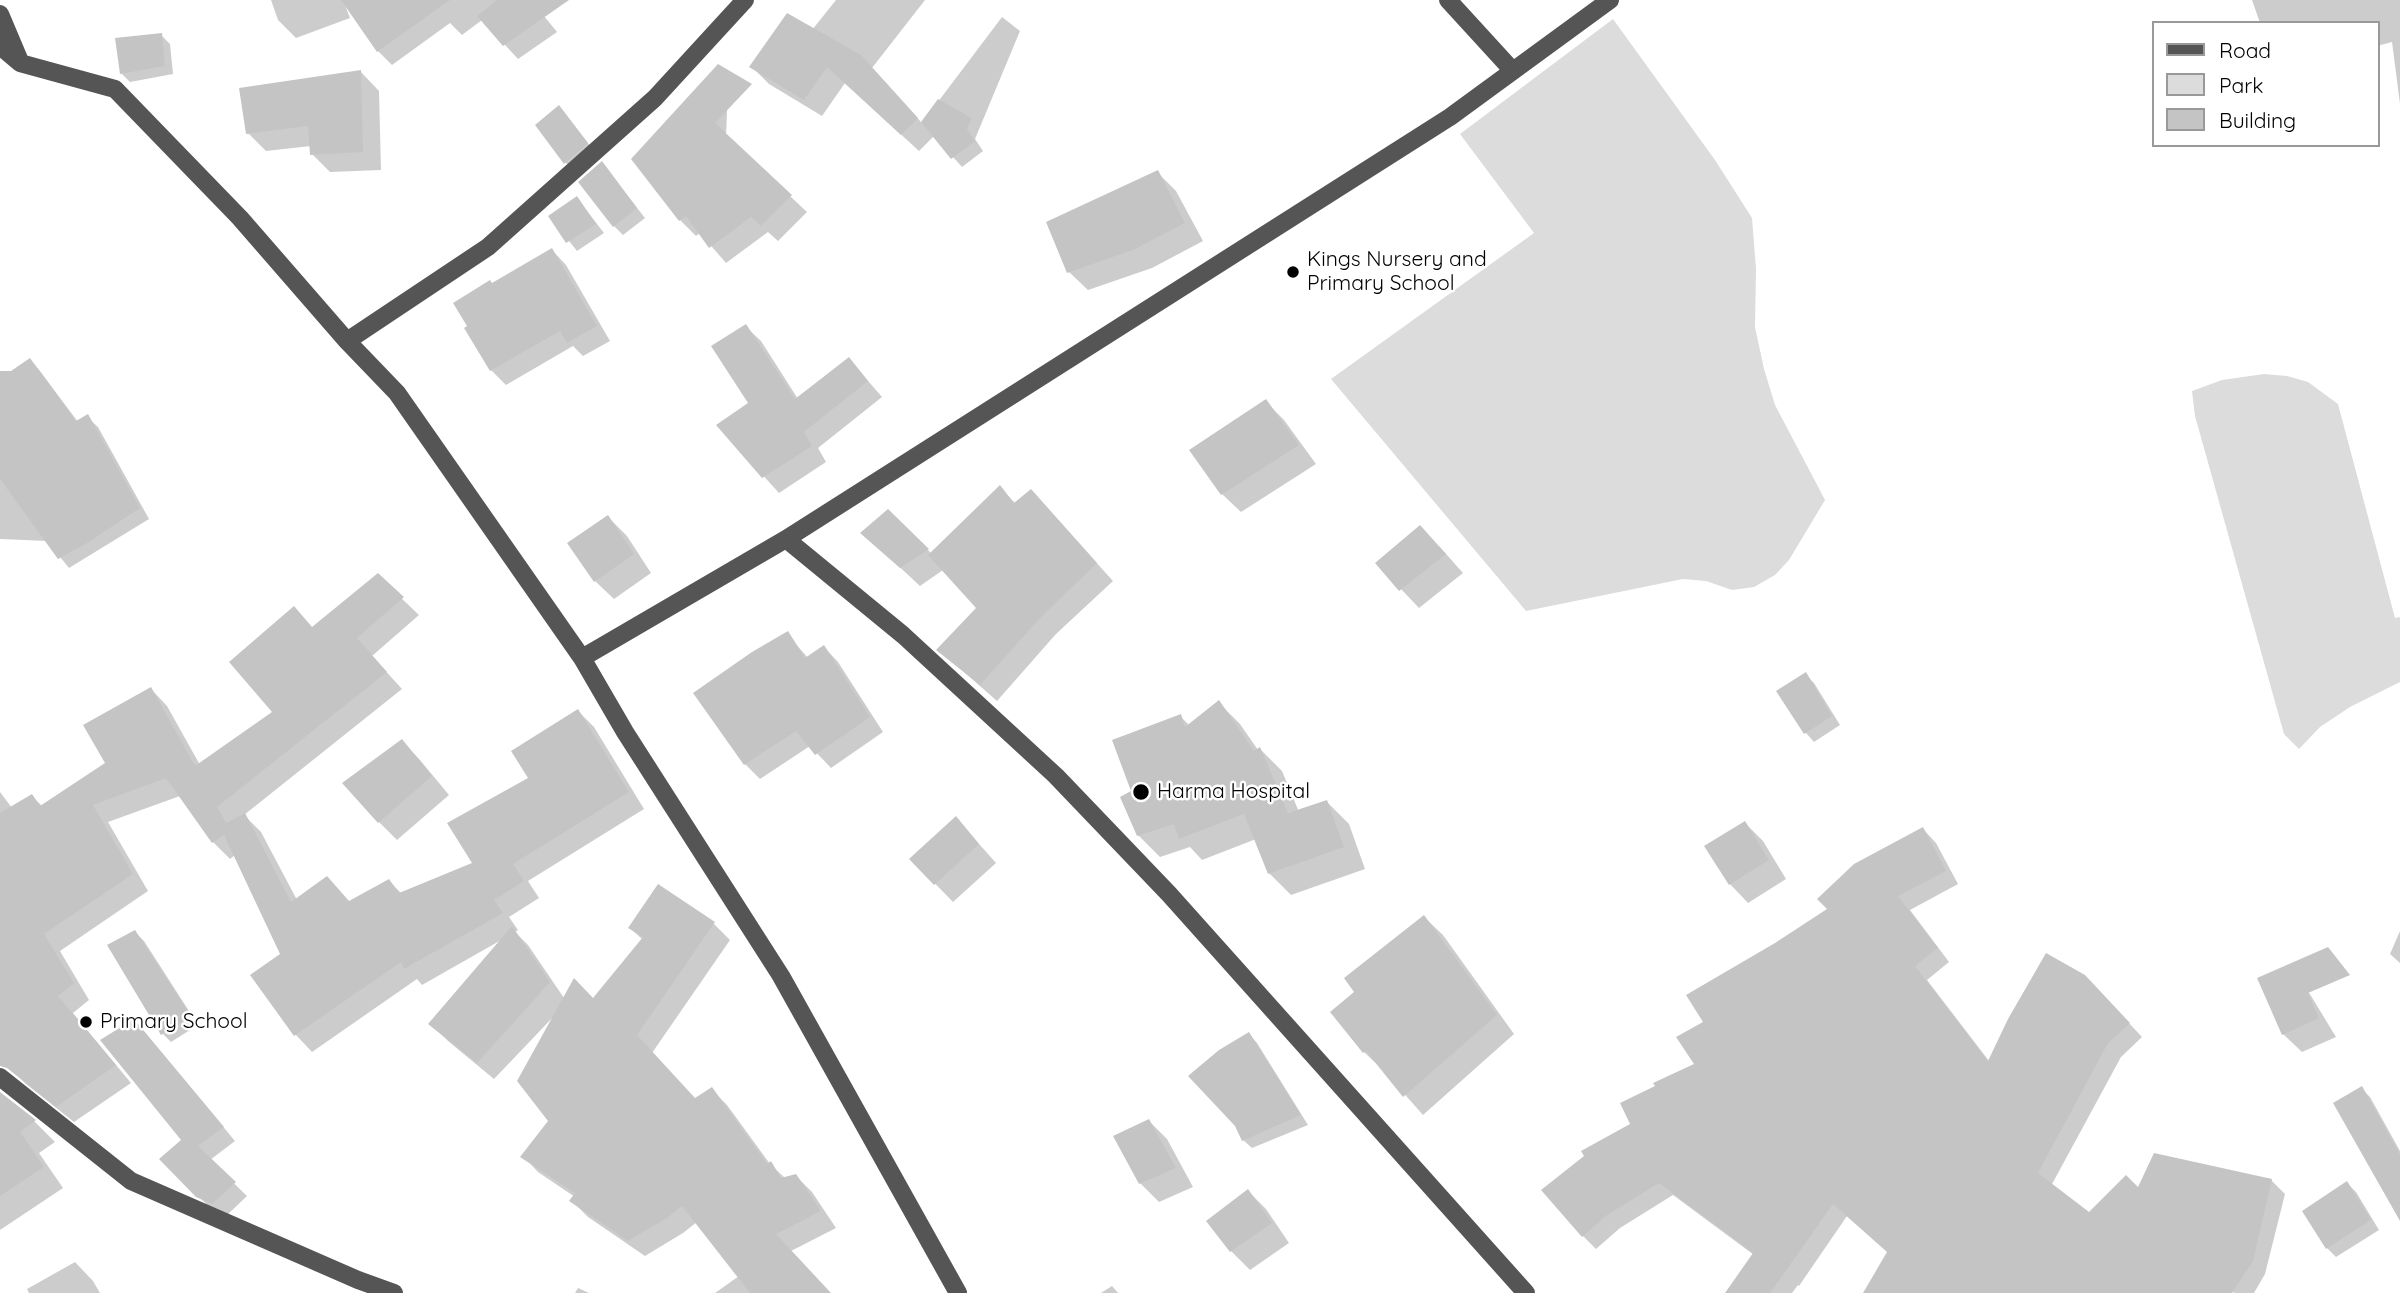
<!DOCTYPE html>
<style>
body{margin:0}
#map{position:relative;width:2400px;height:1293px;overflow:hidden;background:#fff;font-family:Quicksand,sans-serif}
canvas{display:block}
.legend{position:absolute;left:2152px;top:21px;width:228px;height:126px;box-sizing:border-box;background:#fff;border:2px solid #999;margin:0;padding:9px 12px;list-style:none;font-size:21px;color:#000}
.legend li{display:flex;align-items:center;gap:14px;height:35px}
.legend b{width:35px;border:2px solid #999}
</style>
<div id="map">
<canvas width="2400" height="1293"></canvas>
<ul class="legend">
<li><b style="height:9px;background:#555"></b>Road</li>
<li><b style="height:19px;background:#dcdcdc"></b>Park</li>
<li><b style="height:19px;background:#c4c4c4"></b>Building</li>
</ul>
</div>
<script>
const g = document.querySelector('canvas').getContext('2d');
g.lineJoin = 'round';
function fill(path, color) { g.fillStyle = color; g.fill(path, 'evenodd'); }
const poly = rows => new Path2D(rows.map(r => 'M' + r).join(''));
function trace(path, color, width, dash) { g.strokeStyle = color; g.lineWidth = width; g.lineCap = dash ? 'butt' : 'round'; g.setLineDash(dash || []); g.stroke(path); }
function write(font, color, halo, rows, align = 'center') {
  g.font = font + ' Quicksand,sans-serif'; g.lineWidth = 5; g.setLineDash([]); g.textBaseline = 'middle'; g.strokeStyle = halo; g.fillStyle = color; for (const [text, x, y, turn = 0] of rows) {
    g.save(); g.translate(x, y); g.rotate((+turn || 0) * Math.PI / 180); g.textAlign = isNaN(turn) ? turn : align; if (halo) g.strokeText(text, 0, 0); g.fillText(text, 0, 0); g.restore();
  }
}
fill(poly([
 [1613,19,1715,160,1752,218,1756,269,1755,327,1764,369,1775,405,1825,500,1789,560,1775,575,1754,587,1732,590,1706,581,1683,579,1526,611,1331,379,1534,233,1460,134],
 [2264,374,2287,376,2308,382,2338,404,2395,618,2400,617,2400,682,2350,707,2320,727,2299,749,2284,734,2195,416,2192,391,2222,380]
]), '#dcdcdc');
fill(poly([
 [271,0,343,0,350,18,296,38,278,20],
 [364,0,531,0,557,32,518,59,482,20,462,35,450,23,392,65,378,51],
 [836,0,925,0,872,68,922,123,1002,17,1020,31,975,139,983,151,962,167,934,136,919,151,845,83,822,116,769,84,752,67,812,30],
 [2252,0,2400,0,2400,104,2392,42,2377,46,2377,23,2260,23],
 [161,35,170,44,173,74,130,82,121,73],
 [361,72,379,91,381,170,330,172,312,154,311,146,266,151,248,133],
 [728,88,726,136,807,212,778,241,768,232,726,263,700,233,696,236,680,220,634,159],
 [559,107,595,152,574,171,566,163],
 [602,163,645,218,623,235,614,226],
 [1157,172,1176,191,1203,241,1152,268,1088,290,1069,272],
 [577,198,604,233,577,251,550,217],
 [552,250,566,265,610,341,583,356,573,346,506,385,491,370,492,284],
 [745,326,761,341,798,399,849,359,882,397,818,448,826,462,779,493,718,426,751,403],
 [30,360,40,371,78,422,87,417,98,427,149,519,69,568,47,541,0,539,0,380],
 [1265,401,1284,420,1316,464,1241,512,1222,494],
 [1000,488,1016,504,1047,508,1113,581,1056,634,997,701,939,650,978,608,943,570,920,586,863,533,888,511,932,554],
 [608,517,627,536,651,573,614,599,595,581],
 [1439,546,1463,573,1419,608,1401,589],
 [378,576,419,615,372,656,402,689,244,815,261,832,297,900,327,878,350,903,389,881,402,894,475,863,578,711,594,727,644,809,528,881,539,898,509,917,518,930,515,932,528,945,564,998,594,1000,643,940,630,928,714,924,730,940,652,1053,696,1100,711,1089,727,1105,770,1164,786,1179,796,1176,812,1192,836,1228,791,1251,830,1293,715,1293,739,1276,697,1222,683,1233,645,1256,588,1217,572,1201,575,1197,538,1172,523,1156,551,1121,556,1014,494,1079,448,1041,431,1024,503,939,422,985,417,979,312,1052,296,1035,253,975,282,955,235,855,230,859,213,842,180,796,108,822,148,891,60,951,89,1000,73,1013,131,1083,74,1122,26,1084,10,1068,0,1031,0,792,12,808,32,796,42,806,107,764,151,689,167,706,200,765,275,712,313,628],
 [787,634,808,658,824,647,838,662,883,732,831,768,810,746,760,779,745,764,695,693],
 [1805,674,1814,683,1840,725,1814,742,1806,733,1779,691],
 [1219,703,1240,724,1258,750,1260,749,1282,771,1299,812,1327,802,1349,824,1365,869,1291,895,1269,873,1256,839,1202,860,1190,847,1160,857,1138,835,1133,792,1180,716,1190,726],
 [402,741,420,760,449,795,397,840,379,822],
 [956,818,996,863,953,902,911,859],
 [1745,823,1763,841,1786,879,1748,903,1730,884,1707,847],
 [1923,829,1936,843,1958,884,1910,910,1949,962,1927,980,1989,1061,2098,990,2142,1037,2121,1057,2051,1186,2089,1214,2138,1190,2271,1180,2285,1194,2265,1274,2254,1293,2234,1293,2222,1284,2216,1293,1864,1293,1889,1253,1847,1216,1799,1286,1798,1285,1792,1293,1727,1293,1754,1255,1673,1195,1620,1228,1596,1249,1583,1236,1632,1125,1696,1064,1705,1022,1776,945,1830,910],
 [1424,917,1443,935,1514,1034,1423,1115,1383,1070,1364,1052,1356,992],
 [2400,931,2400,963,2390,954],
 [135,932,144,941,198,1025,171,1042,162,1033],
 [2305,986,2336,1037,2302,1052,2283,1034],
 [146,1034,235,1141,210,1160,247,1196,226,1216,211,1209,162,1159,184,1140],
 [1249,1034,1257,1043,1308,1125,1252,1148,1243,1140],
 [2361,1088,2370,1097,2400,1151,2400,1188],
 [0,1093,35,1122,55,1142,39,1153,63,1188,0,1230],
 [1149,1121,1167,1139,1193,1187,1159,1202,1140,1183],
 [2347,1183,2356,1192,2379,1230,2336,1257,2327,1248],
 [1248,1191,1266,1209,1289,1243,1250,1270,1231,1251,1209,1222],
 [75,1262,93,1281,100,1293,29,1293,27,1289],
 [1112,1286,1118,1293,1101,1293],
 [578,1288,589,1293,575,1293]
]), '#0003');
fill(poly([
 [341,0,450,0,377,52],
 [497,0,569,0,503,46,477,16],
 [787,13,861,55,918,118,901,135,827,67,804,100,749,67],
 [162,33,165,66,120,74,115,38],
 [718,64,752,84,715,123,792,195,761,226,751,217,709,248,686,216,679,221,631,159],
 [361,70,363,152,310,155,308,126,246,134,239,88],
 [938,99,972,118,967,129,975,141,951,159,921,122],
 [559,105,588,143,564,164,535,125],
 [602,161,637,208,613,227,578,182],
 [1158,170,1185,223,1133,250,1067,273,1046,222],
 [577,196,596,224,566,243,548,216],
 [552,248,597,326,567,343,560,331,490,371,464,328,467,326,453,303,490,280,492,283],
 [746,324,795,399,849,357,868,381,804,432,812,446,762,478,716,425,748,403,711,346],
 [30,358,76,421,88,414,140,508,87,543,58,559,0,479,0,371,11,371],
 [1266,399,1299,445,1221,495,1189,450],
 [1000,485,1014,503,1031,489,1097,563,1040,618,980,685,936,650,976,608,928,555],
 [888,509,929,549,900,568,860,533],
 [608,515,634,554,594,582,567,543],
 [1420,525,1446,554,1399,591,1375,563],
 [378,573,404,597,357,638,387,672,217,807,226,823,245,813,291,902,327,876,349,901,389,879,399,893,472,863,447,823,528,778,511,751,578,709,629,792,513,864,524,881,494,900,503,913,404,969,401,962,294,1036,250,975,280,954,224,835,212,843,166,778,93,805,133,874,44,934,74,983,58,996,116,1065,56,1107,7,1068,0,1066,0,813,32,794,40,806,105,763,83,725,151,687,195,766,272,712,229,662,294,606,312,627],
 [788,631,805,658,824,645,870,717,815,755,796,731,744,765,693,693,752,652],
 [1806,672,1832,716,1804,734,1776,691],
 [1219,700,1254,751,1260,747,1288,813,1327,800,1344,847,1268,874,1244,814,1179,839,1174,824,1137,836,1120,797,1131,791,1112,740,1181,714,1185,727],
 [402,739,432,776,378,823,342,783],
 [956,816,979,844,934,885,909,859],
 [1745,821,1769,860,1729,885,1704,846],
 [1923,827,1946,871,1898,896,1938,948,1915,966,1988,1061,2008,1019,2046,953,2085,975,2130,1023,2108,1043,2038,1173,2089,1212,2126,1175,2138,1187,2154,1153,2272,1179,2253,1261,2232,1293,1863,1293,1887,1252,1833,1204,1770,1293,1725,1293,1753,1253,1659,1183,1607,1215,1582,1237,1541,1190,1584,1156,1581,1151,1630,1124,1620,1103,1655,1086,1653,1083,1694,1064,1676,1037,1703,1022,1686,995,1775,943,1827,909,1817,899,1854,864],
 [658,884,715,922,637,1035,695,1098,712,1087,767,1164,771,1161,781,1178,796,1174,821,1211,776,1234,831,1293,750,1293,682,1206,667,1218,628,1241,569,1201,575,1193,520,1157,548,1121,517,1081,574,978,593,998,643,937,628,928],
 [1424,915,1497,1015,1403,1097,1366,1051,1363,1053,1330,1012,1354,992,1344,978],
 [512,926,550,982,477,1063,428,1024],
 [135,930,191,1016,161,1035,107,945],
 [2328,947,2350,975,2308,993,2319,1018,2282,1035,2257,978],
 [134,1019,224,1127,198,1146,236,1182,212,1204,196,1197,159,1159,181,1140,100,1040],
 [1249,1032,1301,1115,1242,1141,1235,1126,1188,1076,1219,1050],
 [2362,1086,2400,1155,2400,1221,2333,1103],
 [0,1092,36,1120,20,1132,44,1167,0,1196],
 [1149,1119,1176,1168,1139,1184,1113,1136],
 [2347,1181,2371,1220,2326,1249,2302,1211],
 [1248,1189,1272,1223,1230,1252,1206,1221]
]), '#c4c4c4');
trace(poly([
 [1448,0,1513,71],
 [0,14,19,59],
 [0,46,20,63,115,89,240,218,347,341,397,393,582,658,625,732,781,976,958,1293],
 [347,341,488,247,655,98,745,0],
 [786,539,903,635,1056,776,1169,894,1526,1293],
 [582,658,786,539,1450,117,1610,0],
 [0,1077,131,1181,358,1280,394,1293]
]), '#555', 18);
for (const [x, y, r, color] of [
 [1293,272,7,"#000"],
 [1141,792,9,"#000"],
 [86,1022,7,"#000"]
]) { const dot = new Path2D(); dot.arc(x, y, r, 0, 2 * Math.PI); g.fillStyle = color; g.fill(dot); trace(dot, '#fff', 2.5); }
write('21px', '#000', '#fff', [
 ["Kings Nursery and",1307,260],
 ["Primary School",1307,284],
 ["Harma Hospital",1157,792],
 ["Primary School",100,1022]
], 'left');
</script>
